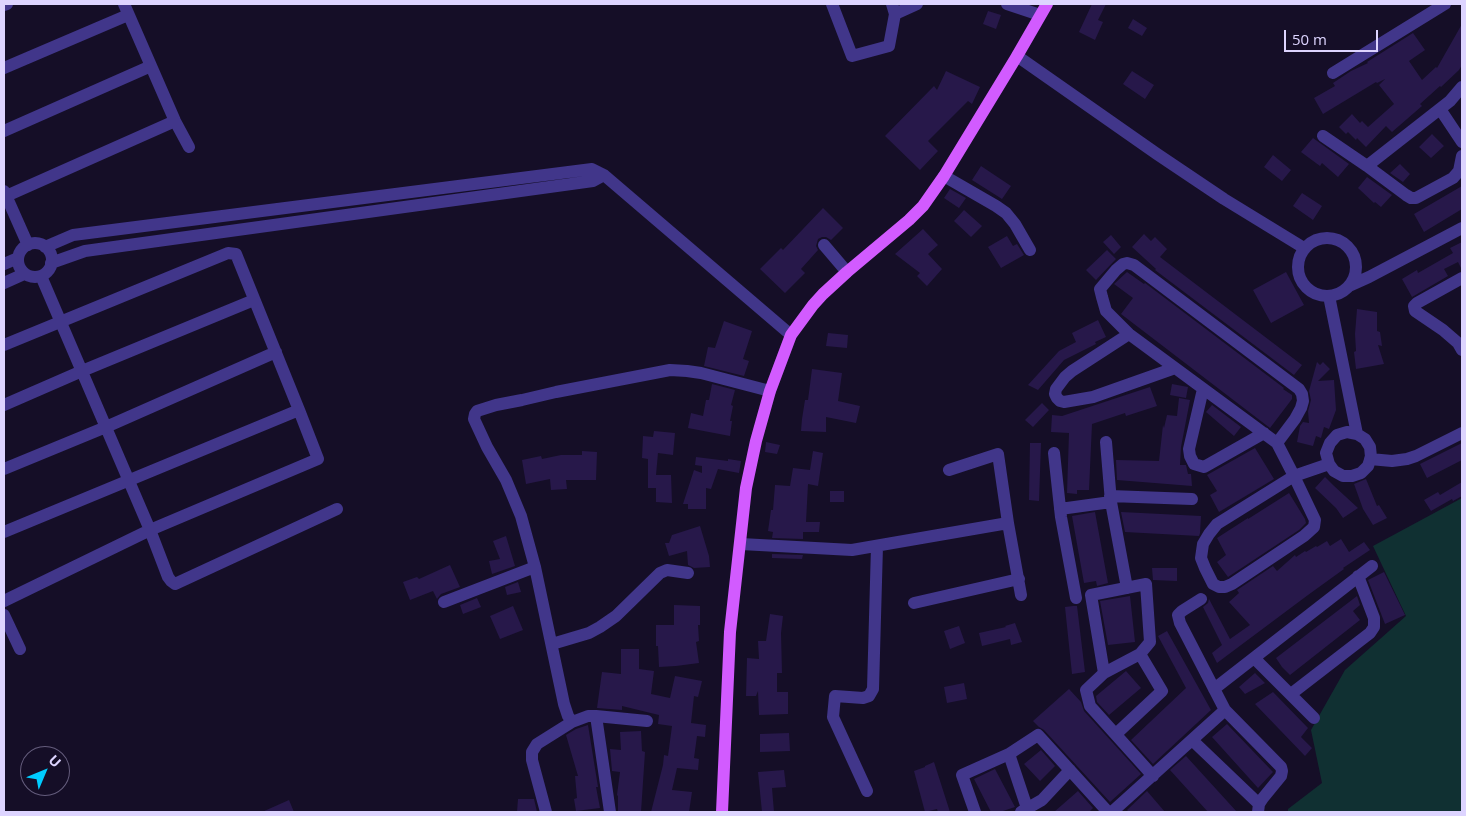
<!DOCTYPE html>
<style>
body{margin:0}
#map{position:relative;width:1466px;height:816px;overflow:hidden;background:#150e27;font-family:"Open Sans",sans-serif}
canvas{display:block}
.frame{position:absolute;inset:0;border:5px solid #ddd4ff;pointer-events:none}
.north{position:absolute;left:20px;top:746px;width:50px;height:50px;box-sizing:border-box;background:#150e27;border:1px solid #655d7d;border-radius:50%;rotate:45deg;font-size:14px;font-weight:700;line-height:20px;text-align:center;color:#ddd4ff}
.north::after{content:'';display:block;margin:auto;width:18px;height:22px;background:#0cf;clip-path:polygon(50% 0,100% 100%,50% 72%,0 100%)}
.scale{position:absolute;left:1284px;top:30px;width:94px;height:22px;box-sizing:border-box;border:2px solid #ddd4ff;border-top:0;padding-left:6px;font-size:15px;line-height:18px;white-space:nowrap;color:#ddd4ff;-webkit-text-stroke:4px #150e27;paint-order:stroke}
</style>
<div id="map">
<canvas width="1466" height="816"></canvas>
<div class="frame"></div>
<div class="north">U</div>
<div class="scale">50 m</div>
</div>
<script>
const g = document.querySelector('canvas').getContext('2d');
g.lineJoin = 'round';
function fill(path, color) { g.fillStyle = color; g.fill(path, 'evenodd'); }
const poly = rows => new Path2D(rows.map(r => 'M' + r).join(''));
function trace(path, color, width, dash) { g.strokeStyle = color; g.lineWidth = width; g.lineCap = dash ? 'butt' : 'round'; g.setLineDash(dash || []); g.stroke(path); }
fill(poly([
 [1462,498,1462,812,1288,812,1288,809,1322,783,1311,730,1345,670,1406,616,1373,546]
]), '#103032');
fill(poly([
 [1092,4,1106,4,1098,20,1103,22,1095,40,1079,32],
 [988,11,1001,15,996,29,983,24],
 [1133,19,1147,28,1142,36,1128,28],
 [1462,24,1462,65,1459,70,1441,87,1440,86,1420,104,1422,106,1392,132,1386,126,1366,147,1357,138,1356,140,1348,132,1346,134,1339,127,1352,114,1360,123,1362,121,1368,127,1394,104,1379,85,1385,79,1377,83,1376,82,1323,114,1314,98,1335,86,1333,83,1351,71,1368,63,1367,62,1413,33,1425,50,1409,61,1422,80,1436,67,1437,68],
 [946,71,980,87,972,104,968,101,928,141,938,151,920,170,885,136,934,86,937,90],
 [1132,71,1154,85,1145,99,1123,84],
 [1432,134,1444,146,1431,158,1419,147],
 [1313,138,1349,164,1338,177,1322,163,1320,166,1301,152],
 [1273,155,1291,170,1282,181,1264,167],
 [1400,164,1410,174,1403,182,1390,173],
 [981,166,1011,186,1002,199,972,180],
 [1367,177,1392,195,1381,207,1375,202,1374,203,1358,188],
 [1462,186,1462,209,1424,232,1414,214],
 [950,189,966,198,959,208,944,198],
 [1302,193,1322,206,1313,220,1293,206],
 [823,208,843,228,831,240,826,237,822,237,818,239,816,246,818,250,801,269,805,273,785,293,760,269,781,248,783,250],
 [964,210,982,226,971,237,954,221],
 [923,229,938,245,928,254,942,269,927,286,917,276,920,273,895,254],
 [1144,234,1151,241,1155,237,1167,249,1160,257,1302,365,1294,375,1155,270,1156,269,1132,247],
 [1111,235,1121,247,1114,254,1103,242],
 [1007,236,1013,246,1017,244,1024,255,1001,268,988,247],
 [1462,242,1462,270,1458,262,1444,269,1448,276,1412,297,1402,279,1417,270,1418,273,1453,253,1450,248],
 [1107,250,1116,259,1096,280,1086,270],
 [1127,272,1144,284,1145,283,1284,388,1283,389,1292,395,1292,399,1270,428,1121,314,1133,298,1114,284],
 [1286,272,1304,305,1271,323,1253,290],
 [1357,309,1377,312,1377,331,1380,332,1382,346,1378,345,1384,364,1356,369,1354,352,1356,351,1355,334],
 [1098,320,1106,337,1095,342,1096,344,1064,360,1038,390,1028,385,1059,351,1076,342,1072,333],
 [724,321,752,331,743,359,749,361,744,376,704,366,708,347,715,348],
 [828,333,848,335,847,348,826,346],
 [1317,362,1320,365,1323,362,1330,369,1318,381,1334,380,1336,410,1329,429,1324,427,1321,438,1316,436,1313,446,1297,442,1300,426,1303,422,1309,423,1308,411,1311,400,1309,391],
 [812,369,842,373,838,401,860,406,856,423,826,417,826,432,801,431,802,419,805,400,808,400],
 [712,384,735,390,731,405,733,406,730,421,732,421,730,436,688,428,691,413,703,416,706,400,709,400],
 [1172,384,1188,387,1186,398,1170,395],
 [1150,387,1157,406,1126,416,1125,413,1092,424,1089,490,1077,490,1077,494,1067,493,1069,433,1051,432,1052,415,1062,416],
 [1179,398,1190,400,1181,447,1180,465,1186,465,1188,474,1191,474,1192,486,1117,480,1116,460,1159,461,1163,425,1164,428,1167,415,1177,416],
 [1042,403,1049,410,1033,427,1025,420],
 [1212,405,1241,427,1234,436,1206,412],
 [654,431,675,433,673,455,658,453,656,475,671,475,672,503,656,502,656,488,648,488,648,459,642,458,643,436,653,437],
 [766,442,780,445,777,454,765,452],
 [1030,443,1041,443,1039,501,1029,500],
 [1462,443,1462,460,1427,478,1420,464],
 [1255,448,1274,479,1219,512,1210,495,1217,491,1207,475],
 [582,451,597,452,596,480,566,480,567,489,551,490,550,479,526,484,522,460,541,456,542,459,561,455,582,455],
 [813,451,823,453,818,486,808,484,806,522,820,522,819,532,803,532,803,539,772,538,773,532,768,531,771,510,773,510,775,485,790,486,793,468,810,470],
 [696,457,728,461,728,459,741,461,739,473,718,469,711,489,706,488,706,509,688,509,688,504,683,504,694,470,702,473,702,466,695,465],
 [1325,477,1333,485,1358,508,1343,518,1336,508,1315,488],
 [1366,479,1377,506,1379,505,1387,518,1373,525,1363,509,1354,484],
 [1462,482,1462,496,1453,501,1452,499,1431,511,1424,500,1438,492,1440,495],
 [830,491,844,491,844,502,830,502],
 [1289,493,1305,519,1306,523,1299,530,1228,577,1217,562,1226,555,1217,538,1248,518,1248,519],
 [1095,512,1108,583,1097,586,1096,581,1084,583,1072,516],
 [1121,512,1201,516,1200,533,1199,536,1125,532],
 [700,526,709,556,710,567,694,568,688,565,687,551,669,556,665,543,669,543,672,535],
 [506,536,515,566,492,574,489,561,500,559,493,541],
 [1341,539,1349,552,1364,542,1370,550,1343,568,1344,569,1308,595,1217,663,1212,653,1222,645,1203,607,1208,603,1209,599,1230,639,1250,625,1229,602,1239,593,1237,590,1273,566,1277,571,1295,555,1296,557,1305,551,1306,552,1316,546,1317,547,1327,541,1330,546],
 [772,554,803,555,802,559,772,558],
 [450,565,460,587,441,594,437,599,433,591,410,600,403,582,417,577,419,579],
 [1152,568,1177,568,1177,581,1153,580],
 [1384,572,1405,615,1385,624,1368,580],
 [518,582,521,592,507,595,505,587],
 [1130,596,1135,642,1108,645,1100,601],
 [1357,596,1360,605,1353,611,1360,620,1290,675,1282,667,1276,658],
 [477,598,481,607,463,614,460,605],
 [674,605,700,606,700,625,698,625,699,641,696,642,699,663,676,666,659,667,658,646,656,646,656,625,674,625],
 [513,606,523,630,500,639,490,616],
 [1073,606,1077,606,1085,672,1072,674,1065,607],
 [770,614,783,616,781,633,782,673,777,673,777,692,788,692,788,714,759,715,758,691,756,696,746,696,747,658,759,659,758,641,766,641],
 [1015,623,1022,642,1011,645,1010,639,982,646,979,633,1006,627,1005,626],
 [959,626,965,643,950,649,944,631],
 [1167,631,1211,710,1153,764,1131,740,1186,688,1158,636],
 [621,649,639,649,639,669,654,671,651,694,670,698,675,676,702,681,698,697,694,696,691,723,706,725,705,737,697,736,694,758,699,759,698,770,677,768,672,790,692,792,689,812,651,812,663,765,664,755,668,756,672,726,658,724,659,715,622,706,622,710,597,708,602,672,621,674],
 [1126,671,1141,688,1109,715,1097,702,1096,696],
 [1255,673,1265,683,1245,694,1239,687],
 [964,683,967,699,947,703,944,687],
 [1069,689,1081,702,1084,711,1141,774,1110,802,1044,730,1039,727,1033,721],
 [1273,692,1308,728,1301,737,1312,748,1305,756,1255,704],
 [1227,724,1273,772,1258,788,1212,737],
 [588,725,598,787,596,787,600,808,576,811,574,799,577,798,575,776,578,776,566,735,576,729],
 [641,731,642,751,645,752,641,812,618,812,618,796,617,795,620,772,612,771,610,749,621,750,620,732],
 [789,733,790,751,760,752,760,734],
 [1041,750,1055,766,1040,781,1024,764],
 [1186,756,1237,812,1208,812,1170,770],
 [934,762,950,812,938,812,937,809,925,812,914,771,925,767,925,766],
 [995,769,1015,807,1000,812,991,812,974,779],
 [784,770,786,787,772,788,774,812,762,812,758,772],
 [1078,791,1093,808,1089,812,1054,812],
 [1147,791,1165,812,1129,812,1127,810],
 [518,799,534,799,537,812,517,812],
 [289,800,294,812,262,812]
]), '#27184a');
trace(poly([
 [124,4,175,121,189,147],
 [832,4,852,56,889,46,895,14],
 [892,4,895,14,917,4],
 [1007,4,1040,15],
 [4,5,7,4],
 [1017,56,1157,154,1224,199,1304,248],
 [4,68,128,15],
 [1333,73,1445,4],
 [1440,109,1462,142],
 [4,131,151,66],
 [1323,136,1367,166,1406,195,1411,198,1416,198,1453,178,1459,171,1462,156],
 [1367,166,1450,101,1462,87],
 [944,176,996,206,1006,213,1015,224,1030,250],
 [4,191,28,245],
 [4,197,175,121],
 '1298 267a29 29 0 1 1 58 0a29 29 0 1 1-58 0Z',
 '18 260a17 17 0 1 1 34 0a17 17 0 1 1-34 0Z',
 [824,245,847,272],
 [45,247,73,235,592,169,604,175,791,335],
 [51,263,85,251,593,181,604,175],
 [4,264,18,258],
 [41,276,150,530,168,577,171,581,175,584,337,509],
 [1462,278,1417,303,1414,306,1415,311,1443,330,1458,343,1462,350],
 [4,283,24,274],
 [1349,286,1369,277,1462,228],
 [1329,296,1357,434,1365,439,1370,447,1371,457,1368,466,1361,473,1352,476,1343,476,1334,471,1329,464,1326,453,1330,443,1337,435,1347,432,1357,434],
 [1129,334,1072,371,1065,377,1056,389,1055,394,1057,398,1060,401,1064,402,1093,397,1175,368],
 [4,345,228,253,236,254,299,410,4,532],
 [1203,389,1189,449,1190,456,1194,464,1204,467,1264,433],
 [4,405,82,371,254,300],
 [1106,442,1111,502],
 [1277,443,1295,419,1301,408,1303,401,1302,394,1299,389,1134,265,1127,263,1123,264,1116,270,1100,289,1102,297,1106,311,1129,334,1277,443,1294,476,1329,464],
 [1054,453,1061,517,1076,598],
 [1370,459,1392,461,1407,459,1416,456,1462,433],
 [4,469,106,427,276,352],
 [949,470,998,454,1008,523,1021,595],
 [1294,476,1315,520,1314,527,1304,536,1232,584,1225,587,1219,587,1213,584,1205,568,1201,558,1203,544,1209,534,1217,524,1294,476],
 [1110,496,1192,499],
 [1060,509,1111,502,1127,588],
 [741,544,852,550,1008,523],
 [1201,599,1182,611,1178,615,1180,623,1225,710,1281,767,1282,771,1281,776,1263,798,1259,804,1258,812],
 [4,601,150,530,318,459,299,410],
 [444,602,535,567],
 [914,603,1019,579],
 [4,615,20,649],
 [552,644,589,633,600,627,616,616,660,573,667,570,688,573],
 [1140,654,1104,673,1086,690,1090,706,1153,776],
 [1254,658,1314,718],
 [1104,673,1091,595,1146,584,1150,642,1140,654,1162,691,1116,734],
 [1214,689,1372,566],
 [1291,694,1370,633,1374,627,1374,618,1358,576],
 [596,716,610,812],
 [647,721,596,716,588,716,572,722,568,716,564,704,535,567,521,516,506,480,487,447,474,419,475,414,477,411,496,405,522,400,556,392,670,370,687,371,701,373,770,391],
 [1192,740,1259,804],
 [1009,754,1027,808],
 [867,791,833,717,835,696,863,698,869,696,873,689,877,546],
 [546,812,532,760,532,752,537,744,572,722],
 [975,812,962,775,1009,754,1038,735,1108,812],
 [1021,812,1042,800,1070,770],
 [1112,812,1225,710]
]), '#41368a', 12);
trace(poly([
 [722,812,730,632,746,488,756,441,770,391,791,335,813,305,823,294,847,272,909,220,923,206,944,176,1017,56,1047,4]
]), '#d25bff', 12);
</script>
